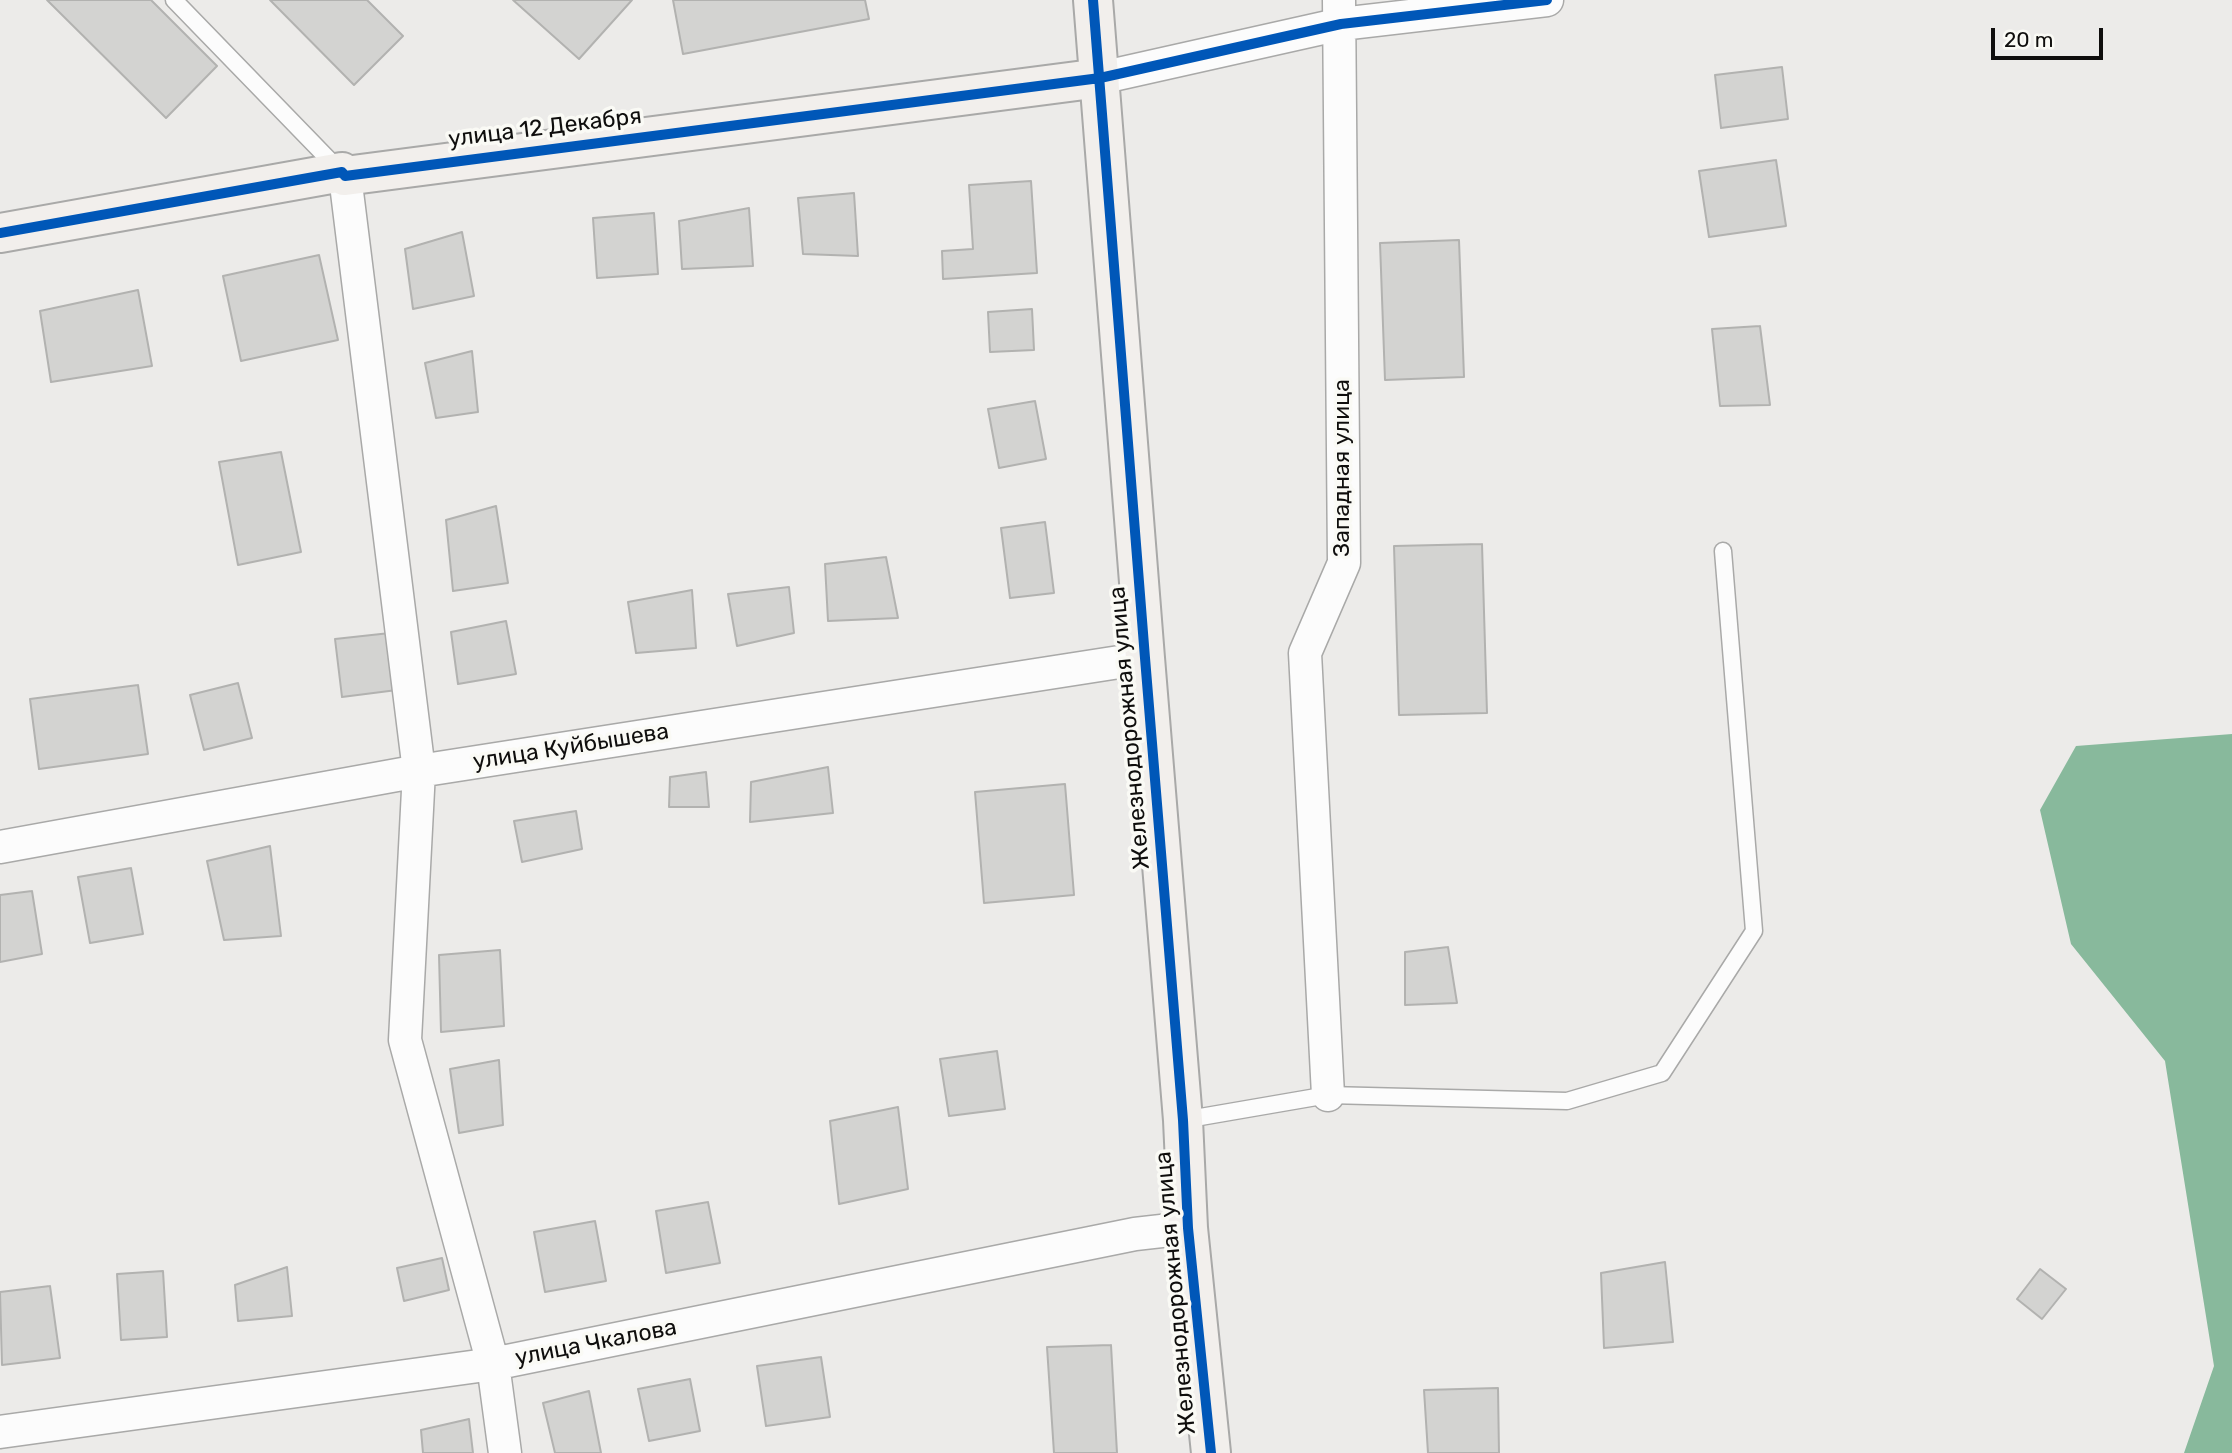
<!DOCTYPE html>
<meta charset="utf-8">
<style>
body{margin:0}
#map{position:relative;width:2232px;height:1453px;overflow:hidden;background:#ecebe9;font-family:Rubik,sans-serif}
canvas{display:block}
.scale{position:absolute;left:1991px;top:28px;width:112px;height:32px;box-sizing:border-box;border:4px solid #0f0e0d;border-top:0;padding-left:9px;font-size:21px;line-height:24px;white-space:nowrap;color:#0f0e0d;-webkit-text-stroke:5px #fafaf5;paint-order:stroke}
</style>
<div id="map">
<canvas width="2232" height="1453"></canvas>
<div class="scale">20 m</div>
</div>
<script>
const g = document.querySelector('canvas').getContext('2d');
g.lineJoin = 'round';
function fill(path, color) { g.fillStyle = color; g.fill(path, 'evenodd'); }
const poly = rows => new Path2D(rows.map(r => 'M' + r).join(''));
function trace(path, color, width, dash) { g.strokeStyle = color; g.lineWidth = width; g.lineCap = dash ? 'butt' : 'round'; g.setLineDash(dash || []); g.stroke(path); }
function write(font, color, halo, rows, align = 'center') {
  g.font = font + ' Rubik,sans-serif'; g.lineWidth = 7; g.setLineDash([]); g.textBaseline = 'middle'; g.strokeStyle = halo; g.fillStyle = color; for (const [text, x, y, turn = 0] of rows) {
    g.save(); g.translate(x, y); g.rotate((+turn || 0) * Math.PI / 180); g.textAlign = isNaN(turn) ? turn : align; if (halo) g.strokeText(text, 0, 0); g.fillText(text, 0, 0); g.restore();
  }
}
fill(poly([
 [2232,734,2232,1453,2184,1453,2214,1366,2165,1061,2071,944,2040,810,2076,746]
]), '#88b99c');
const building = poly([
 [47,0,151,0,217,66,166,118,47,0],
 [270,0,367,0,403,36,354,85,270,0],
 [513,0,632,0,579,59,513,0],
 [673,0,865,0,869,19,683,54,673,0],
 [1782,67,1788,119,1721,128,1715,75,1782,67],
 [1776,160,1786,226,1709,237,1699,171,1776,160],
 [1031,181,1037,273,943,279,942,251,973,249,969,185,1031,181],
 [854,193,858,256,803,254,798,198,854,193],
 [749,208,753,266,682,269,679,221,749,208],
 [654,213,658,274,597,278,593,218,654,213],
 [462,232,474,296,413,309,405,249,462,232],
 [1459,240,1464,377,1385,380,1380,243,1459,240],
 [319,255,338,340,241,361,223,276,319,255],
 [138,290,152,366,51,382,40,311,138,290],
 [1032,309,1034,350,990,352,988,312,1032,309],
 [1760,326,1770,405,1720,406,1712,329,1760,326],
 [472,351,478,412,436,418,425,363,472,351],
 [1035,401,1046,459,999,468,988,409,1035,401],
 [281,452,301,552,238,565,219,462,281,452],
 [496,506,508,583,453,591,446,520,496,506],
 [1045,522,1054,593,1010,598,1001,528,1045,522],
 [1482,544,1487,713,1399,715,1394,546,1482,544],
 [886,557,898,618,828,621,825,564,886,557],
 [789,587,794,633,737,646,728,594,789,587],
 [692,590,696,648,636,653,628,602,692,590],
 [506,621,516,674,458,684,451,632,506,621],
 [390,633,397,690,342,697,335,639,390,633],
 [238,683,252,738,204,750,190,695,238,683],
 [138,685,148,754,39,769,30,699,138,685],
 [828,767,833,813,750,822,751,782,828,767],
 [706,772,709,807,669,807,670,777,706,772],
 [1065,784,1074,895,984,903,975,792,1065,784],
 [576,811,582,849,522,862,514,821,576,811],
 [270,846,281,936,224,940,207,861,270,846],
 [131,868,143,934,90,943,78,877,131,868],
 [32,891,42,954,0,962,0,895,32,891],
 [1448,947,1457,1003,1405,1005,1405,952,1448,947],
 [500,950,504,1026,441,1032,439,955,500,950],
 [997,1051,1005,1109,949,1116,940,1059,997,1051],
 [499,1060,503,1125,459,1133,450,1069,499,1060],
 [898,1107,908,1189,839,1204,830,1121,898,1107],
 [708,1202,720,1263,666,1273,656,1211,708,1202],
 [595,1221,606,1281,545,1292,534,1232,595,1221],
 [442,1258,449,1290,404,1301,397,1268,442,1258],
 [1665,1262,1673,1342,1604,1348,1601,1273,1665,1262],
 [287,1267,292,1316,238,1321,235,1285,287,1267],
 [2040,1269,2066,1289,2042,1319,2017,1299,2040,1269],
 [163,1271,167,1337,121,1340,117,1274,163,1271],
 [50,1286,60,1358,2,1365,0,1292,50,1286],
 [1111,1345,1117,1453,1054,1453,1047,1347,1111,1345],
 [821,1357,830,1417,766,1426,757,1366,821,1357],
 [690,1379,700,1431,649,1441,638,1389,690,1379],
 [1498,1388,1499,1453,1428,1453,1424,1390,1498,1388],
 [589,1391,601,1453,555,1453,543,1403,589,1391],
 [469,1419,473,1453,423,1453,421,1430,469,1419]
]);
fill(building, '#d3d3d1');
trace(building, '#b2b2b0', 2);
const lane = poly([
 [174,0,340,171],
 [1183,1120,1328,1095,1567,1101,1662,1073,1754,931,1723,551]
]);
const street = poly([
 [1100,78,1341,24,1547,0],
 [345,176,419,771,405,1040,493,1364,505,1453],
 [0,847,419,771,1145,658],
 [1328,1095,1305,653,1344,563,1339,0],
 [0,1432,493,1364,1135,1234,1188,1228]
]);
const secondary = poly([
 [1093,0,1145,658,1183,1120,1188,1228,1211,1453],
 [0,233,342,172,345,176,1100,78]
]);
trace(lane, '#a9a9a8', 19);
trace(street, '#a9a9a8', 35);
trace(secondary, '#a9a9a8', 42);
trace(lane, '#fcfcfc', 16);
trace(street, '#fcfcfc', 32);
trace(secondary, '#f2efec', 38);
trace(poly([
 [1093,0,1145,658,1183,1120,1188,1228,1211,1453],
 [0,233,342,172,345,176,1100,78,1341,24,1547,0]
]), '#0057b8', 10);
write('23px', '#0f0e0d', '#fafaf5', [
 ["улица 12 Декабря",545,128,-7],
 ["Западная улица",1342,468,-90],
 ["Железнодорожная улица",1130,728,-95],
 ["улица Куйбышева",571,747,-9],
 ["Железнодорожная улица",1176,1293,-95],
 ["улица Чкалова",596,1343,-11]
]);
</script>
